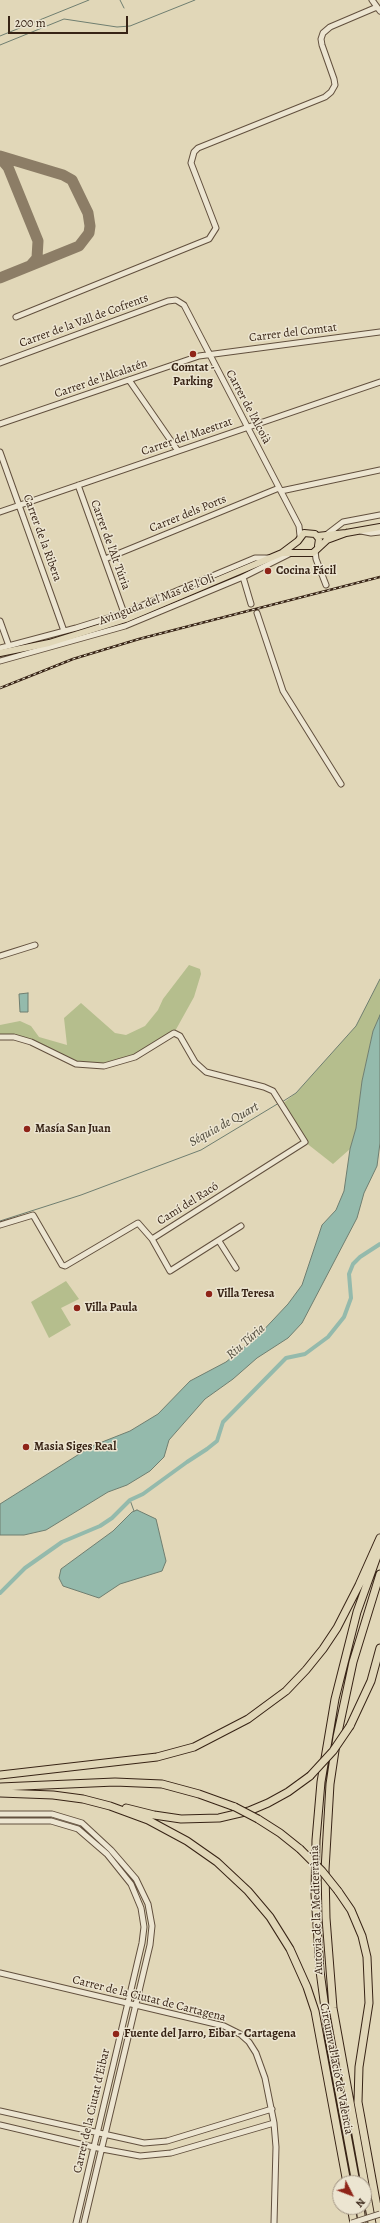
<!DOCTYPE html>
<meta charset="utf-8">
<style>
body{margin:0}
#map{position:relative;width:380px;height:2223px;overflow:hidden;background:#e1d7b8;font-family:Alegreya,serif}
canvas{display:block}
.north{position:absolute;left:332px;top:2175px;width:40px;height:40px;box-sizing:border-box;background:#ece5d1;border:1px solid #a49786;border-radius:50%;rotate:132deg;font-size:11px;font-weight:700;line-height:16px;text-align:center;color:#372315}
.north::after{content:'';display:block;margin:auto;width:14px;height:18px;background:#8f2418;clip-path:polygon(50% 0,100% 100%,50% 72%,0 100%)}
.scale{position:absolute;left:8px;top:16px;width:120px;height:18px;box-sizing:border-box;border:2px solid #372315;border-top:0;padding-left:5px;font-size:12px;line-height:14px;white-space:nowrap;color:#372315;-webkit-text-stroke:3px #ece5d1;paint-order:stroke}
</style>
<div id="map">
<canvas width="380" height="2223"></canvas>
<div class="north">N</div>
<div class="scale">200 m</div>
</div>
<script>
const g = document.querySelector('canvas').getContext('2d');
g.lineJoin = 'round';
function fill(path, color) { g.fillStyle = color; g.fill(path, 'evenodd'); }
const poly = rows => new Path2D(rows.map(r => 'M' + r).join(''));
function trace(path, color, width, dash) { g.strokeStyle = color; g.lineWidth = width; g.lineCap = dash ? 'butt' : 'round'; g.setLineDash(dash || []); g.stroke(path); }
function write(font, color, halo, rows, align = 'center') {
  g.font = font + ' Alegreya,serif'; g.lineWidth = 3; g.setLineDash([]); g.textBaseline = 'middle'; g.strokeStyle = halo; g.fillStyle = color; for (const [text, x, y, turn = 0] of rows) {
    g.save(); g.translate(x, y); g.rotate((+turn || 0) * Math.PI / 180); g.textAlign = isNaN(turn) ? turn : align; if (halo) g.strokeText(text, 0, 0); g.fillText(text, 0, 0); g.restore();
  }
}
fill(poly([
 [189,965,200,969,201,974,194,997,174,1033,135,1057,90,1066,76,1064,31,1042,0,1037,0,1025,20,1021,31,1026,39,1037,67,1045,64,1018,81,1003,115,1033,126,1035,145,1026,158,1010,163,999],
 [380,979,380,1015,373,1031,362,1081,356,1128,350,1149,333,1164,305,1142,282,1104,296,1093,356,1026],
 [66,1281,79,1299,61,1308,71,1325,49,1338,31,1302]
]), '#b5be8d');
const water = poly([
 [28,993,28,1012,20,1012,19,994,28,993],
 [380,1015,380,1143,377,1166,364,1193,357,1218,302,1323,288,1338,257,1358,233,1379,205,1399,169,1440,164,1457,150,1471,127,1485,108,1492,46,1530,24,1535,0,1535,0,1504,92,1446,130,1431,158,1414,190,1381,226,1362,257,1337,288,1304,302,1285,322,1225,336,1210,344,1191,350,1149,356,1128,362,1081,373,1031,380,1015],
 [137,1510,156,1519,166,1561,162,1571,120,1584,99,1598,63,1586,59,1578,61,1569,113,1531,132,1512,137,1510]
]);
fill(water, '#94baac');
trace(water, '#6f7e70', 1);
trace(poly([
 [120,0,124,8],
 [0,36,89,0],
 [0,45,64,19,117,27,130,26,195,0],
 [282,1102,296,1093,356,1026,380,979],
 [0,1221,81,1195,201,1150,279,1103],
 [130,1500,134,1511]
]), '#6f7e70', 1);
trace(poly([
 [0,1593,25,1568,62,1542,100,1526,112,1518,130,1500,143,1494,187,1462,207,1449,217,1441,223,1422,286,1358,305,1354,328,1337,344,1317,351,1298,349,1274,353,1264,360,1257,380,1244]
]), '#94baac', 4);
trace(poly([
 [0,156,63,175,72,180,88,213,90,226,89,233,79,246,0,278],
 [0,158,8,167,38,241,37,258,30,266]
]), '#8c7d66', 11);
const minor = poly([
 [372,0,380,11],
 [16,317,209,239,216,228,191,163,194,152,198,148,325,97,331,92,335,85,334,79,322,45,321,39,323,33,330,27,377,7],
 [0,363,168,301,176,300,184,305,299,526,300,536],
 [129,380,178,451],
 [0,424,199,356,380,332],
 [0,452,64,631],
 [78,485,124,613],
 [281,491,380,470],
 [0,512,380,382],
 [361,531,371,533,380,532],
 [326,535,343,522,380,515],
 [315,551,316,559,326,585],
 [105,559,279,488],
 [243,577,251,604],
 [257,613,283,691,341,784],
 [0,621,9,646],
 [0,648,76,628,124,613,255,558,270,558],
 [0,661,125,626,243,577,291,553],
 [0,956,35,945],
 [0,1037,14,1037,31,1042,76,1064,104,1066,135,1057,174,1033,180,1036,195,1062,206,1072,264,1087,273,1091,305,1142,152,1239,138,1223,65,1266,62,1265,33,1215,0,1225],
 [152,1239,170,1271,241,1226],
 [219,1241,236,1268],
 [0,1814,52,1814,82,1823,111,1850,136,1879,148,1904,152,1926,150,1945,84,2223],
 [0,1821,51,1821,78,1829,107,1854,131,1884,141,1908,144,1927,142,1943,76,2223],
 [0,1973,224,2026,240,2034,249,2042,256,2053,265,2078,274,2123,276,2147,274,2223],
 [0,2111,144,2143,167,2141,272,2109],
 [0,2125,102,2149,140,2156,171,2153,274,2123]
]);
const major = poly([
 [317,536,346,533,380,527],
 [284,553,313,553,327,540,346,533],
 [0,653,49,643,126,619,282,553,298,541,304,533,315,534,319,539,318,546]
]);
const highway = poly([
 [350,1726,371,1681,380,1648],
 [0,1775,157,1757,194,1747,248,1719,286,1691,306,1670,323,1649,337,1628,359,1585,380,1538],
 [0,1787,115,1782,162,1784,199,1794,235,1807],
 [0,1793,53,1795,83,1799,110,1806,148,1820,187,1841,217,1862,248,1891,270,1917,290,1949,307,1987,315,2011,347,2183],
 [126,1808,154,1815,181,1819,219,1818,249,1811,268,1803,288,1792,310,1776],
 [258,1819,280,1833,300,1849],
 [338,1891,351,1910,362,1936,367,1957,369,2003,359,2067,358,2102,380,2223],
 [356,2183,329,2038,320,1971,315,1894,316,1840,321,1782,335,1699,357,1612,380,1548],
 [351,2207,354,2223],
 [360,2207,362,2223],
 [372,2223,333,2008,326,1918,325,1870,330,1784,337,1737,353,1662,380,1574]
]);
trace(minor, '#62503e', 7);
trace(major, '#372315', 8);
trace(highway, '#372315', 9);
trace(minor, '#ece5d1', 5);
trace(major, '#e1d7b8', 6);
trace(highway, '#e1d7b8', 7);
const rail = poly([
 [0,688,73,659,139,639,380,577]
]);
trace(rail, '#372315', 2.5);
trace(rail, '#ece5d1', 1, [3]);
const minorBridge = poly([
 [352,2223,380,2214]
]);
const highwayBridge = poly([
 [310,1776,333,1751,350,1726],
 [235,1807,258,1819],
 [300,1849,322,1871,338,1891]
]);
trace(minorBridge, '#62503e', 7, []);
trace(highwayBridge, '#372315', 9, []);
trace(minorBridge, '#ece5d1', 5);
trace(highwayBridge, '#e1d7b8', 7);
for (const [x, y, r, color] of [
 [193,354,4,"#8f2418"],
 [268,571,4,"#8f2418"],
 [27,1129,4,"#8f2418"],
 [209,1294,4,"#8f2418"],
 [77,1308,4,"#8f2418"],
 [26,1447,4,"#8f2418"],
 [116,2034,4,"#8f2418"]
]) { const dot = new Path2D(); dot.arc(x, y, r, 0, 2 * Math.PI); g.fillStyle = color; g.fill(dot); trace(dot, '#ece5d1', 1.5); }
write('12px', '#372315', '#ece5d1', [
 ["Carrer de la Vall de Cofrents",84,321,-20],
 ["Carrer del Comtat",293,333,-7],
 ["Carrer de l'Alcalatén",101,379,-19],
 ["Carrer de l'Alcoià",248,407,62],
 ["Carrer del Maestrat",187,437,-19],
 ["Carrer dels Ports",188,514,-22],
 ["Carrer de la Ribera",42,538,70],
 ["Carrer de l'Alt Túria",110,545,70],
 ["Avinguda del Mas de l'Oli",157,600,-21],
 ["Camí del Racó",188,1204,-32],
 ["Autovia de la Mediterrània",317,1910,-92],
 ["Carrer de la Ciutat de Cartagena",149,1999,14],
 ["Circumval·lació de València",336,2069,79],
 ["Carrer de la Ciutat d'Eibar",92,2111,-77]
]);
write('bold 12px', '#372315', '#ece5d1', [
 ["Comtat -",193,368,"center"],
 ["Parking",193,382,"center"],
 ["Cocina Fácil",276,571],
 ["Masía San Juan",35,1129],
 ["Villa Teresa",217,1294],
 ["Villa Paula",85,1308],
 ["Masia Siges Real",34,1447],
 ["Fuente del Jarro, Eibar - Cartagena",124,2034]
], 'left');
write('italic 13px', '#4e493b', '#ece5d1', [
 ["Séquia de Quart",224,1125,-29],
 ["Riu Túria",246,1342,-41]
]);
</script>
